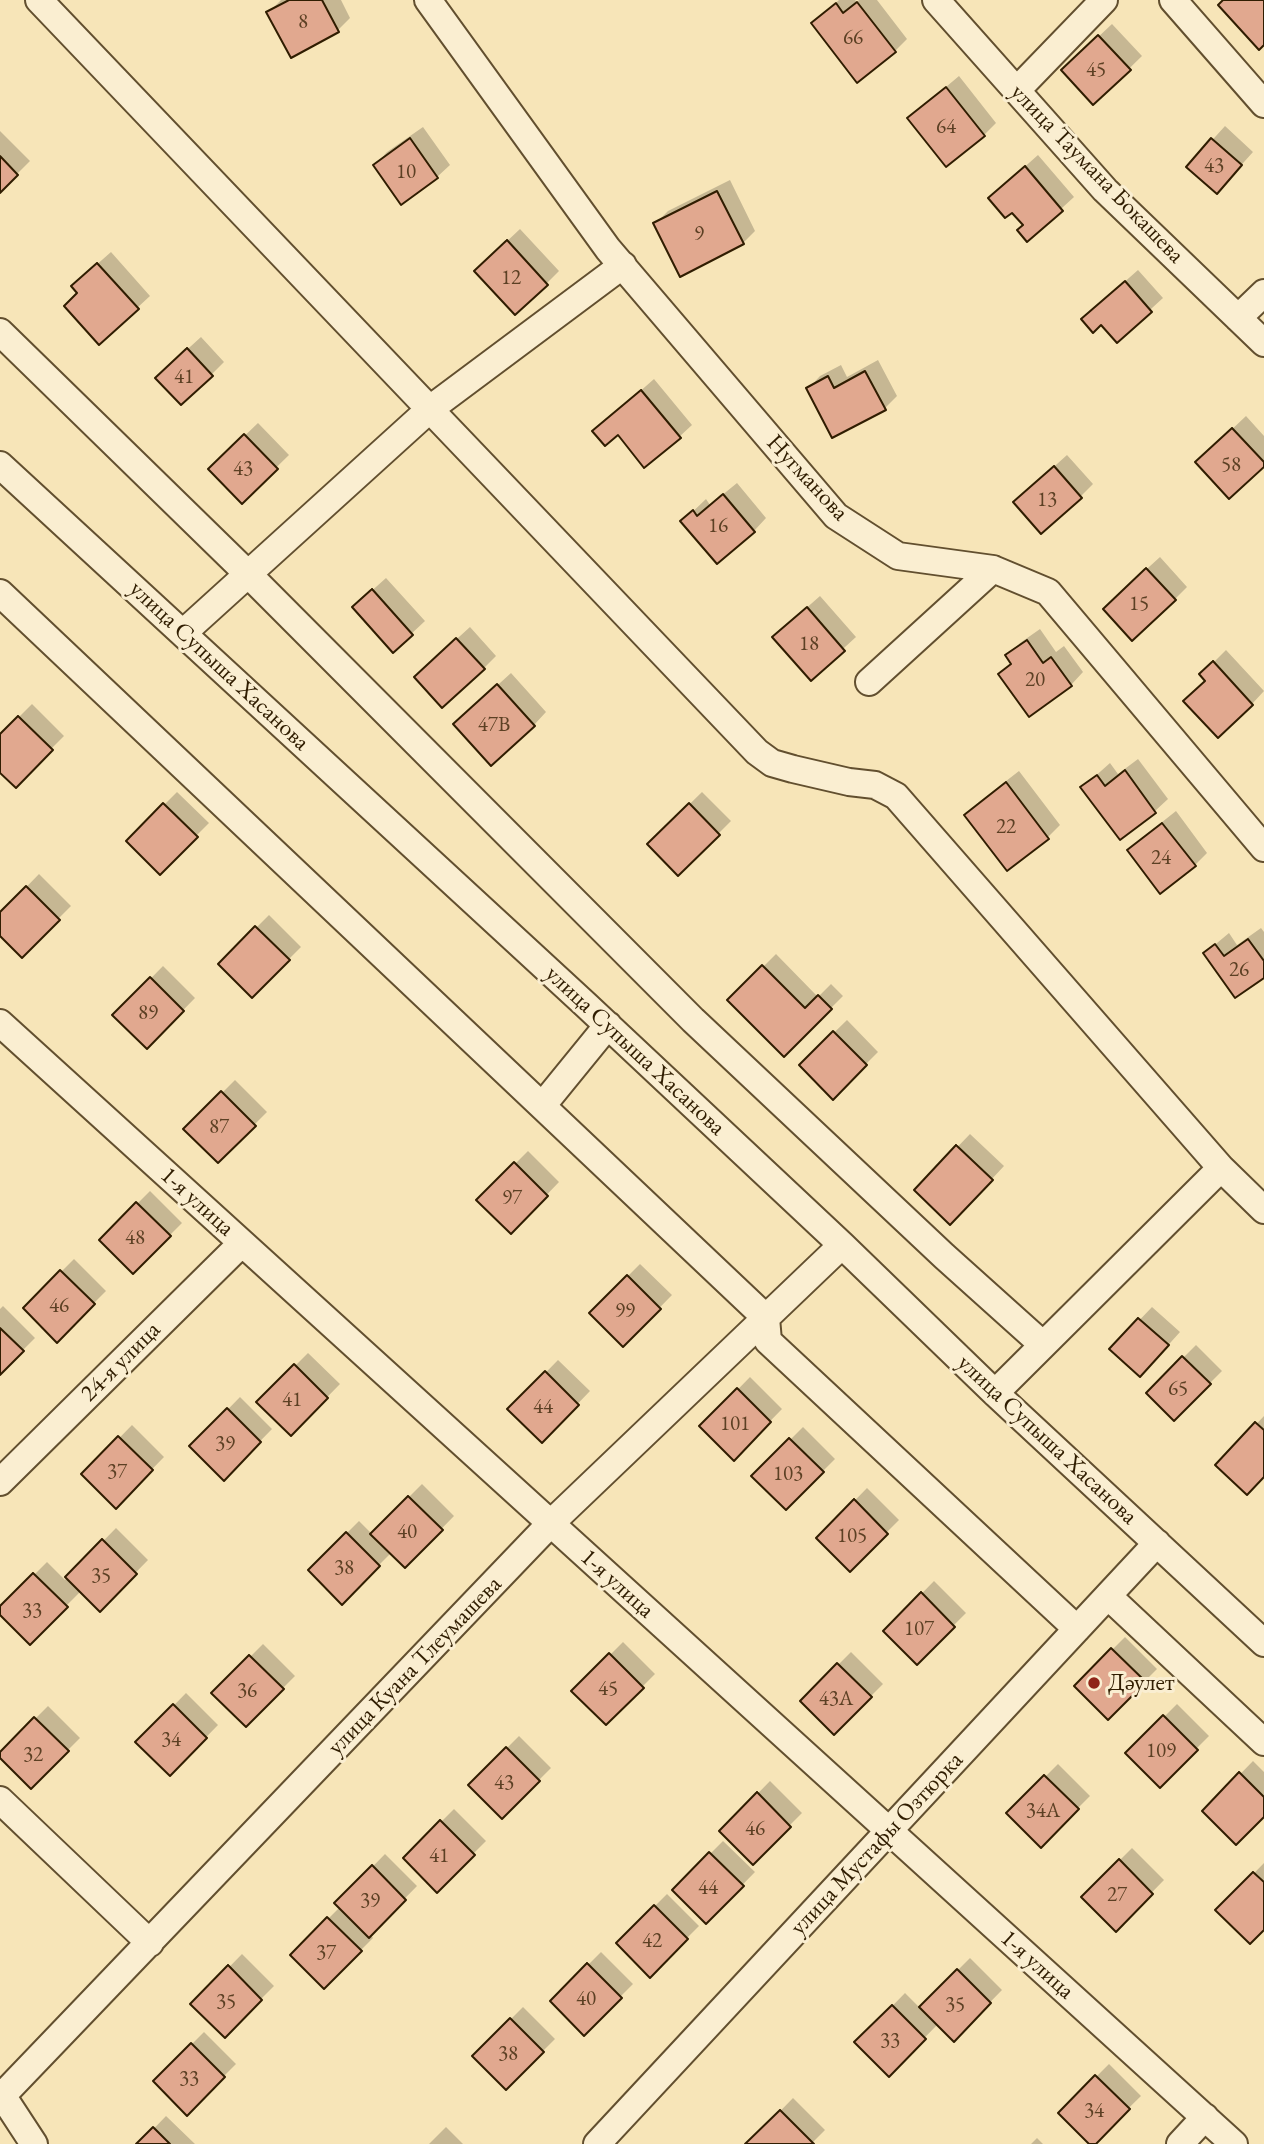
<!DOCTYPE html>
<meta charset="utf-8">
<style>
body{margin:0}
canvas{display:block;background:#f7e5b8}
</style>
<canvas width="1264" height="2144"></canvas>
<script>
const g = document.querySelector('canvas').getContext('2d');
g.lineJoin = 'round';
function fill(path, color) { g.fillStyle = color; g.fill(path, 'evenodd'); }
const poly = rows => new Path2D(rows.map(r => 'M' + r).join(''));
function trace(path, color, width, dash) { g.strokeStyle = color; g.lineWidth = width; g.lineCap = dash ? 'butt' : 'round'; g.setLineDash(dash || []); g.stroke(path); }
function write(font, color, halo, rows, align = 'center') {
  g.font = font + ' "EB Garamond",serif'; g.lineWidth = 6; g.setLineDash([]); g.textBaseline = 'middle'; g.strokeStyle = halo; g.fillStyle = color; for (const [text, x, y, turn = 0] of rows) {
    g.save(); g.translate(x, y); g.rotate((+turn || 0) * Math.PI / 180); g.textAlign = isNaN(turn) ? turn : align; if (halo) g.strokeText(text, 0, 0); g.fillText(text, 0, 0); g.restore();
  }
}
fill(poly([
 [281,0,341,0,350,18,338,30,268,13],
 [839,0,855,0,857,2,859,0,877,0,907,39,895,51,813,23],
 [1112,24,1142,56,1094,103,1063,70],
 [959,76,996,123,984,135,909,118],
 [1225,126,1253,152,1217,192,1188,167],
 [423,127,450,165,437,177,375,165,387,152],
 [0,131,30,161,0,191],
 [1038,155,1074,197,1027,240,1024,225,1003,186],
 [730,180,755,231,743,243,655,224,668,211],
 [520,229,559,271,546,284,488,259],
 [111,252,150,296,137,308,79,293,86,274],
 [1138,270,1163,298,1117,340,1096,307],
 [201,337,224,362,211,375,170,365],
 [878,360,897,396,885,408,808,389,820,376,841,365,847,377],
 [654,379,692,425,679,437,595,431],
 [1246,416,1264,436,1264,465,1210,450],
 [258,423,289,455,242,501,210,469],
 [1067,455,1093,484,1081,496,1028,490],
 [737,483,766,518,754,531,683,521,706,499,710,505],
 [1160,557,1187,587,1175,599,1117,596],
 [386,578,425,621,393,651,367,595],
 [820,596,856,637,811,678,787,625],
 [470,627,496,656,484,668,428,665],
 [1040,629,1056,652,1064,646,1083,672,1071,685,1000,674,1012,663,1007,656,1020,643],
 [1226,650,1264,691,1252,704,1207,680,1202,674],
 [511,673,546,712,534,725,468,712],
 [32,704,64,736,15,785,0,770,0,736],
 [1138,759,1168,799,1155,811,1120,837,1083,787,1110,763,1118,774],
 [1019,771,1060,825,1048,837,966,815,979,802],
 [177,792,209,823,160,872,128,841],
 [702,792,731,821,678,874,649,844],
 [1176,811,1207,853,1195,865,1129,850,1142,838],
 [39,874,71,906,22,955,0,933,0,914],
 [269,915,301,947,252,996,220,964],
 [1261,928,1264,932,1264,976,1205,953,1229,933,1237,945],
 [776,954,818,997,831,984,843,996,784,1055,730,1000],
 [163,966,195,998,147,1047,115,1015],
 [847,1020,878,1052,833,1097,801,1065],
 [235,1080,267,1112,218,1161,186,1129],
 [970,1134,1004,1166,963,1210,916,1190],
 [528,1151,559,1182,511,1232,479,1200],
 [150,1191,182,1223,133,1272,101,1240],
 [74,1259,106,1291,57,1340,25,1308],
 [640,1264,672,1295,623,1345,591,1313],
 [3,1306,35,1338,0,1373,0,1309],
 [1152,1307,1180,1332,1153,1362,1112,1349],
 [1196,1345,1222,1371,1174,1419,1148,1393],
 [308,1353,340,1384,291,1434,259,1402],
 [558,1360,590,1391,542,1441,510,1409],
 [750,1377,782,1409,734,1458,702,1426],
 [240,1397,272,1429,224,1478,192,1446],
 [1264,1416,1264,1475,1218,1465],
 [132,1425,164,1457,116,1506,84,1474],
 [803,1427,835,1459,786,1508,754,1476],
 [422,1484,454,1516,405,1566,392,1552,342,1602,310,1570,359,1521,372,1534],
 [867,1488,899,1520,850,1569,818,1538],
 [116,1528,148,1560,100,1609,81,1591,30,1642,0,1613,0,1609,47,1562,65,1580],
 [934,1581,966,1613,917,1662,885,1631],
 [1125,1637,1157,1669,1108,1718,1076,1686],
 [623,1642,655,1674,606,1723,574,1691],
 [263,1644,295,1676,246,1725,214,1693],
 [851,1652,883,1684,834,1733,802,1701],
 [186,1693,218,1725,170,1774,138,1742],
 [1177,1704,1209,1736,1160,1785,1128,1753],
 [48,1706,80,1738,31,1787,0,1754],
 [519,1736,551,1768,502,1817,470,1785],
 [1253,1761,1264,1772,1264,1814,1204,1811],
 [1058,1764,1090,1796,1041,1845,1009,1813],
 [770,1781,802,1813,753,1862,721,1831],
 [454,1809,486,1841,437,1890,405,1858],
 [723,1841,755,1872,706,1922,674,1890],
 [1132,1848,1164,1880,1116,1929,1083,1897],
 [385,1854,417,1886,370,1934,373,1938,324,1987,292,1955,340,1907,337,1903],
 [1264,1863,1264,1927,1218,1910],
 [667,1894,699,1926,650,1975,618,1943],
 [601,1952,633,1984,584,2033,552,2001],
 [242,1954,274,1986,225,2035,193,2004],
 [970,1958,1002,1990,954,2039,938,2024,889,2074,857,2042,905,1993,920,2008],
 [523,2007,555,2039,506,2088,474,2056],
 [204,2032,236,2064,187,2113,155,2081],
 [1109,2064,1141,2096,1092,2144,1060,2113],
 [793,2098,825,2130,811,2144,748,2144],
 [166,2116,195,2144,139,2144],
 [446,2127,463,2144,429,2144],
 [1037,2138,1043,2144,1031,2144]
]), '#0003');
const building = poly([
 [289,0,322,0,339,32,291,58,266,12,289,0],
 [1223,0,1264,0,1264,45,1259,50,1218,5,1223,0],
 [857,2,896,52,857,83,811,23,836,3,843,13,857,2],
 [1098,35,1131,70,1093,105,1061,70,1098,35],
 [946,87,985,136,946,167,907,118,946,87],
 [410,138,438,178,401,205,373,165,410,138],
 [1211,138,1242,165,1217,194,1186,167,1211,138],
 [0,156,18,175,0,193,0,156],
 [1025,166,1063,211,1027,242,1017,230,1023,225,1012,213,1005,218,988,198,1025,166],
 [717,191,744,244,680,277,653,223,717,191],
 [507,240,548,285,515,315,474,271,507,240],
 [97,263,139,309,99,345,64,306,77,293,71,286,97,263],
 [1125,281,1152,312,1117,343,1101,325,1093,333,1081,319,1125,281],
 [187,348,213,376,181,405,155,378,187,348],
 [865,371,886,410,832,438,806,388,828,376,834,388,865,371],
 [641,390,681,438,644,468,618,435,605,446,592,431,641,390],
 [1232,428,1264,462,1264,467,1229,499,1195,462,1232,428],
 [244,434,278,469,242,504,208,469,244,434],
 [1054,466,1082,498,1041,534,1013,502,1054,466],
 [723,494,755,532,717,564,680,521,693,510,697,516,723,494],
 [1146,568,1176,600,1132,641,1103,609,1146,568],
 [372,589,413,635,393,653,352,607,372,589],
 [807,607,845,651,811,681,772,637,807,607],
 [456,638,485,669,442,708,414,677,456,638],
 [1027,640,1043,663,1051,657,1072,686,1029,717,998,674,1011,664,1005,655,1027,640],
 [1213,661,1253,705,1218,738,1183,701,1205,681,1199,674,1213,661],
 [497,684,535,726,491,766,453,724,497,684],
 [18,716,53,750,16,788,0,773,0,734,18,716],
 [1125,770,1156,813,1120,840,1080,787,1097,775,1105,786,1125,770],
 [1006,782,1049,839,1007,871,964,815,1006,782],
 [163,803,198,837,160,875,126,841,163,803],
 [689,803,720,835,678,876,647,844,689,803],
 [1162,823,1196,866,1160,894,1127,850,1162,823],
 [26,886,60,920,22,958,0,936,0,912,26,886],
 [255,926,290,960,252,998,218,964,255,926],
 [1248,939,1264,961,1264,978,1235,998,1203,953,1215,944,1224,956,1248,939],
 [762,965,805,1008,818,995,832,1009,784,1057,727,1000,762,965],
 [150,977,184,1011,147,1049,112,1015,150,977],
 [833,1031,867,1065,833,1100,799,1065,833,1031],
 [221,1091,256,1126,218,1163,183,1129,221,1091],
 [956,1145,993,1180,950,1225,914,1190,956,1145],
 [514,1162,548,1196,511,1234,476,1200,514,1162],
 [136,1202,171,1236,133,1274,99,1240,136,1202],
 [60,1270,95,1304,57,1343,23,1308,60,1270],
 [627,1275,661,1309,623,1347,589,1313,627,1275],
 [1138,1318,1169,1345,1140,1377,1109,1349,1138,1318],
 [0,1328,24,1351,0,1375,0,1328],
 [1182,1356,1211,1384,1174,1421,1146,1393,1182,1356],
 [294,1364,328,1398,291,1436,256,1402,294,1364],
 [545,1371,579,1405,542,1443,507,1409,545,1371],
 [737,1388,771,1422,734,1461,699,1426,737,1388],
 [227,1408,261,1442,224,1481,189,1446,227,1408],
 [1255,1422,1264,1430,1264,1477,1247,1495,1215,1465,1255,1422],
 [118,1436,153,1470,116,1509,81,1474,118,1436],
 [789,1438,824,1472,786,1510,751,1476,789,1438],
 [408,1496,443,1530,405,1568,370,1534,408,1496],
 [854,1499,888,1534,850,1572,816,1538,854,1499],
 [346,1532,380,1566,342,1605,308,1570,346,1532],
 [102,1539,137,1574,100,1612,65,1577,102,1539],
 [33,1573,68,1607,30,1645,0,1615,0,1606,33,1573],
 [921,1592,955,1627,917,1665,883,1631,921,1592],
 [1111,1648,1146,1682,1108,1720,1074,1686,1111,1648],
 [609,1653,644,1688,606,1725,571,1691,609,1653],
 [249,1655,284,1689,246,1727,211,1693,249,1655],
 [837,1663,872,1697,834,1735,800,1701,837,1663],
 [173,1704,207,1738,170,1776,135,1742,173,1704],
 [1163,1715,1198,1750,1160,1788,1125,1753,1163,1715],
 [34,1717,69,1751,31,1789,0,1758,0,1752,34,1717],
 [506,1747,540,1781,502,1819,468,1785,506,1747],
 [1239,1772,1264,1797,1264,1817,1236,1845,1202,1811,1239,1772],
 [1044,1775,1079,1809,1041,1848,1006,1813,1044,1775],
 [757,1792,791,1827,753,1865,719,1831,757,1792],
 [440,1820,475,1855,437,1893,403,1858,440,1820],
 [709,1852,744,1886,706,1924,672,1890,709,1852],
 [1119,1859,1153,1894,1116,1932,1081,1897,1119,1859],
 [372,1865,406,1900,369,1938,334,1903,372,1865],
 [1253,1872,1264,1882,1264,1930,1250,1944,1215,1910,1253,1872],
 [654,1905,688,1939,650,1978,616,1943,654,1905],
 [327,1917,362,1951,324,1989,290,1955,327,1917],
 [587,1963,622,1998,584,2036,550,2001,587,1963],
 [228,1965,262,2000,225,2038,190,2004,228,1965],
 [957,1969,991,2003,954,2042,919,2007,957,1969],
 [892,2005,926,2039,889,2077,854,2042,892,2005],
 [510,2018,544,2052,506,2090,472,2056,510,2018],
 [191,2043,225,2077,187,2116,153,2081,191,2043],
 [1095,2075,1130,2109,1096,2144,1089,2144,1058,2113,1095,2075],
 [780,2110,814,2144,745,2144,780,2110],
 [153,2127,170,2144,136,2144,153,2127]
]);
fill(building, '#e1a88f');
trace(building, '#301d01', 2);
const minor = poly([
 [39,0,757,752,772,763,793,769,849,782,875,785,896,796,1221,1168,995,1393],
 [428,0,608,249,836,516,898,556,993,569,1048,592,1264,848],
 [936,0,1105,190,1264,343],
 [1173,0,1264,104],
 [1017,90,1104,0],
 [1238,318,1264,293],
 [0,332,249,575,693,1020,944,1256,1042,1344],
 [0,465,586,1005,842,1245,995,1393,1264,1643],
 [0,593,766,1318,768,1341,1077,1629],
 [183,633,430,409,623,265],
 [869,682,993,569],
 [0,1023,1234,2144],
 [542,1106,608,1025],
 [1221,1168,1264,1210],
 [0,1482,242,1243],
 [1108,1596,1264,1742],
 [0,1800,150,1943],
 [0,2092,34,2144],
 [0,2098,550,1524,842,1245],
 [597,2144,1157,1543],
 [1180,2144,1205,2117]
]);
trace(minor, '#624f2f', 30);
trace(minor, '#faeed1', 26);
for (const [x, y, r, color] of [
 [1094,1683,7,"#8f2418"]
]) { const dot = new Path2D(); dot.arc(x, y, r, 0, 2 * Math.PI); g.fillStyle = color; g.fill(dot); trace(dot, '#faeed1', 2.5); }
write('21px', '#5c4024', null, [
 ["8",303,22],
 ["66",853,38],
 ["45",1096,70],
 ["64",946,127],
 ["43",1214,166],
 ["10",406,172],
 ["9",699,234],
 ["12",511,278],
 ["41",184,377],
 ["58",1231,465],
 ["43",243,469],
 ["13",1047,500],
 ["16",718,526],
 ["15",1139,604],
 ["18",809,644],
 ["20",1035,680],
 ["47В",494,725],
 ["22",1006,827],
 ["24",1161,858],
 ["26",1239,970],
 ["89",148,1013],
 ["87",219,1127],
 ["97",512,1198],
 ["48",135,1238],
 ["46",59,1306],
 ["99",625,1311],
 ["65",1178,1389],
 ["41",292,1400],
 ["44",543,1407],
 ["101",735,1424],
 ["39",225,1444],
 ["37",117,1472],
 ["103",788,1474],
 ["40",407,1532],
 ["105",852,1536],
 ["38",344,1568],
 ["35",101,1576],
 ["33",32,1611],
 ["107",919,1629],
 ["45",608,1689],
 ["36",247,1691],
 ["43А",836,1699],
 ["34",171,1740],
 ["109",1161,1751],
 ["32",33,1755],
 ["43",504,1783],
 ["34А",1043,1811],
 ["46",755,1829],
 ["41",439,1856],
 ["44",708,1888],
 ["27",1117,1895],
 ["39",370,1901],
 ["42",652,1941],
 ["37",326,1953],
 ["40",586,1999],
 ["35",226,2002],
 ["35",955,2005],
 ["33",890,2041],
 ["38",508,2054],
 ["33",189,2079],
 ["34",1094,2111]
]);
write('24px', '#301d01', '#faeed1', [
 ["улица Таумана Бокашева",1097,174,46],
 ["Нугманова",807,478,47],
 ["улица Супыша Хасанова",219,666,43],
 ["улица Супыша Хасанова",635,1051,43],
 ["1-я улица",197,1202,42],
 ["24-я улица",121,1362,-45],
 ["улица Супыша Хасанова",1047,1440,43],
 ["1-я улица",617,1584,42],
 ["улица Куана Тлеумашева",415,1666,-46],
 ["улица Мустафы Озтюрка",877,1844,-47],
 ["1-я улица",1037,1965,42]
]);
write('24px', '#301d01', '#faeed1', [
 ["Дәулет",1108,1683]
], 'left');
</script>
